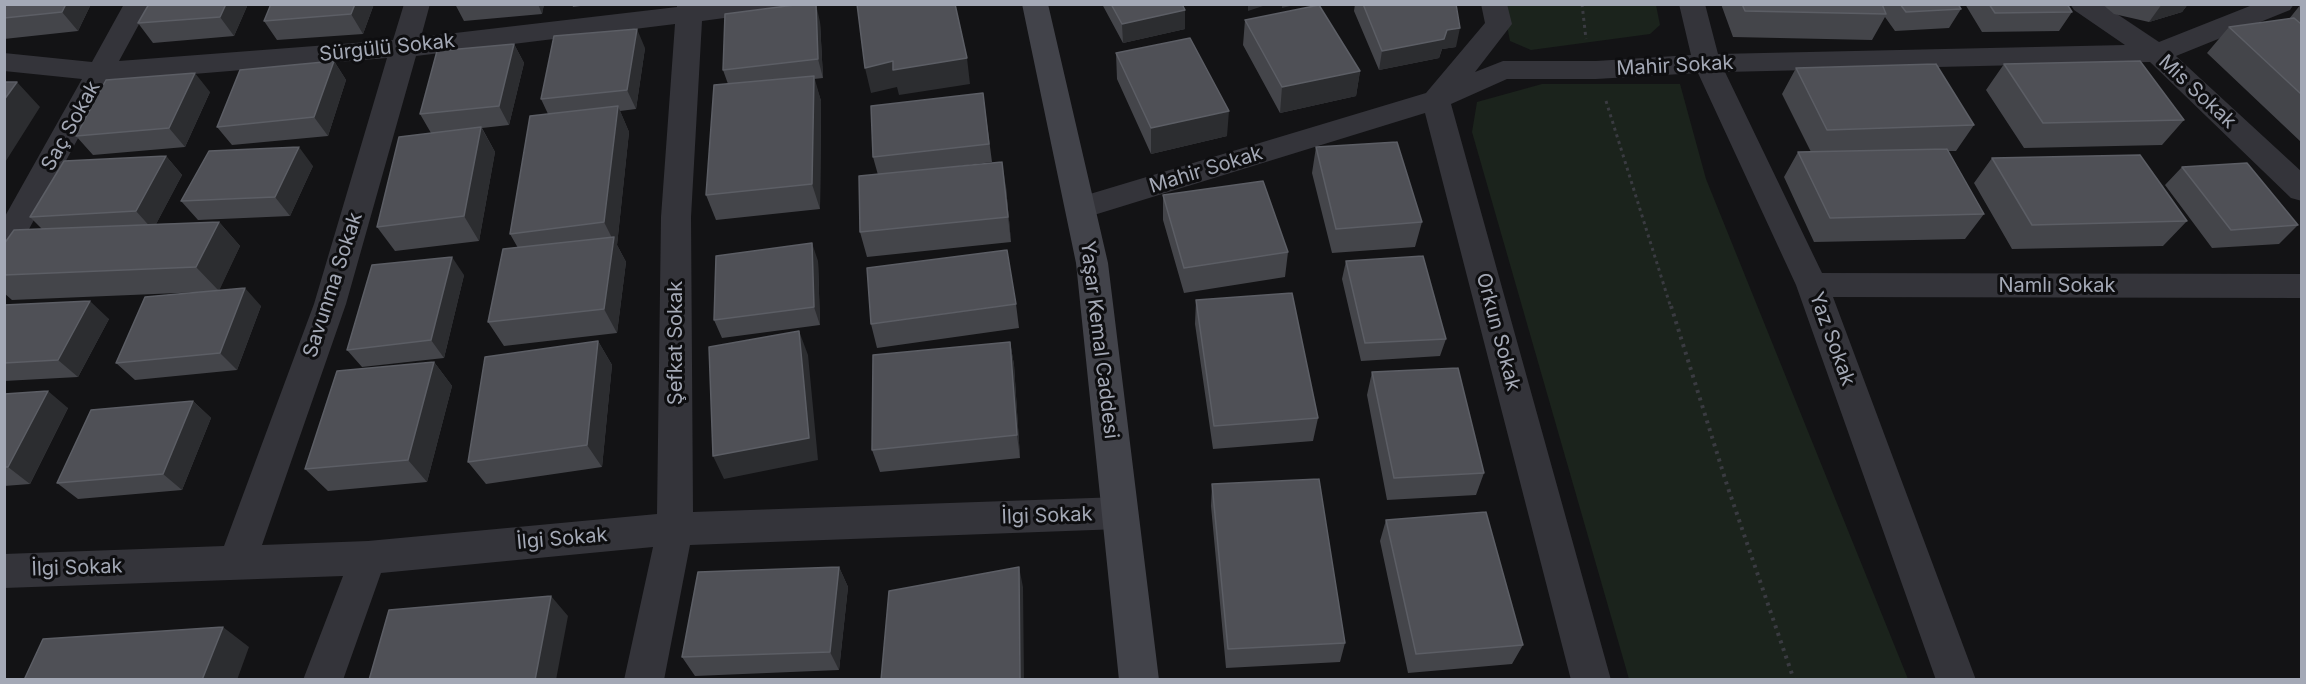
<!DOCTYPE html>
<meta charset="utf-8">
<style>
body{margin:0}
#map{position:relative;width:2306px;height:684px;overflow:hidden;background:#131315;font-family:Inter,sans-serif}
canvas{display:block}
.frame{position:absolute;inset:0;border:6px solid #a4a9b6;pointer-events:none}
</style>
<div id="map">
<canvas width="2306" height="684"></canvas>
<div class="frame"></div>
</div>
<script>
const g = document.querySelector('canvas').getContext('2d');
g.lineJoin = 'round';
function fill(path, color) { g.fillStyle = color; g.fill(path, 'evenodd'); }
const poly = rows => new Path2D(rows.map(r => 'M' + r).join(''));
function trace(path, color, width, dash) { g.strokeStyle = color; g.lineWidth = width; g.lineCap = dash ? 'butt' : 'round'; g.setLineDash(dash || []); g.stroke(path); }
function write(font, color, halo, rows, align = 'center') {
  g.font = font + ' Inter,sans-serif'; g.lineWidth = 6; g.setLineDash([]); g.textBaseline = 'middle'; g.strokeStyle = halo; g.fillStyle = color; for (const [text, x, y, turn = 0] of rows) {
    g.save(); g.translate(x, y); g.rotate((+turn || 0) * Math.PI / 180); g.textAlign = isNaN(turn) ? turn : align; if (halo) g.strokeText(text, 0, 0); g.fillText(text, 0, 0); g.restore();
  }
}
fill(poly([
 [1503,5,1656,5,1660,25,1650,34,1531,50,1510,41],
 [1542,84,1680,84,1706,179,1908,679,1629,679,1472,132,1477,102]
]), '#1b231c');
trace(poly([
 [1582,4,1586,39],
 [1606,101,1671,308]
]), '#3a3b41', 3, [3, 4]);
trace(poly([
 [1671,306,1727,485,1794,680]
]), '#3a3b41', 4, [3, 5]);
fill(poly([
 [124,4,150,4,119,61,393,40,404,4,430,4,421,37,677,7,677,4,782,4,778,10,769,12,702,21,691,217,693,512,1120,497,1133,502,1138,513,1133,524,1120,529,690,545,664,680,624,680,653,547,381,573,343,680,303,680,343,576,4,588,4,554,224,546,314,304,387,58,109,81,15,255,4,259,4,218,82,79,4,71,4,53,92,62,124,4],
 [675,24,661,217,657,514,368,541,262,545,346,304,416,56,675,24],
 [1481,4,1507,4,1512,24,1475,72,1503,61,1596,61,1691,55,1679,4,1705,4,1718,54,2125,45,2074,10,2070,4,2102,4,2159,42,2255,4,2294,4,2290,10,2176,56,2302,172,2302,201,2291,198,2150,62,1725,72,1822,273,2302,274,2302,298,1833,297,1976,680,1936,680,1796,285,1698,73,1596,79,1507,79,1451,104,1611,680,1571,680,1425,113,1081,219,1070,216,1066,208,1070,200,1426,93,1485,23,1481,4]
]), '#34343a');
fill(poly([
 [1022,4,1048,4,1108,263,1159,680,1119,680,1076,263,1022,4]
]), '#42434a');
fill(poly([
 [4,4,91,4,78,31,4,39],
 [248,4,234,36,153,43,138,23],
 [374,4,363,34,277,40,264,21],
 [455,4,544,4,542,14,464,21],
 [572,4,596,4,573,7],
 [1102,4,1182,4,1185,10,1185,29,1123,43],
 [1355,4,1456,4,1456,47,1442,49,1439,58,1379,70,1354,11],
 [1721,4,1958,4,1961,9,1949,28,1895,31,1885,17,1872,40,1733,37],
 [1965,4,2067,4,2072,12,2059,31,1982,32],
 [2102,4,2188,4,2182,12,2149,22,2114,14],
 [2301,4,2301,142,2207,53,2229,27,2289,19],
 [1245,20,1360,71,1356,96,1280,113,1243,45],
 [820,22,823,78,814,79,821,101,820,209,716,220,706,195,728,84,723,70],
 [514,44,524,63,509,125,482,128,495,152,479,241,395,251,377,227,431,133,420,114],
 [645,48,636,109,620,111,629,132,617,245,626,262,617,333,504,346,488,322,518,248,510,234,548,114,541,99],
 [1116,53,1227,136,1151,154,1117,79],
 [334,61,346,80,328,136,232,145,217,127],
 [2004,64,2184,120,2162,145,2024,148,1986,90],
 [1796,68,1974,125,1956,151,1948,151,1984,214,1965,239,1814,242,1784,177,1798,152,1811,152,1782,94],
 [210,92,185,147,93,155,76,136],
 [983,93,992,162,944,168,1006,187,1011,242,867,257,860,232,878,175,873,157],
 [1316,147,1422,222,1415,247,1332,253,1312,173],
 [166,156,182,175,156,224,219,222,240,246,219,290,261,306,237,370,135,380,116,363,202,292,12,300,4,293,4,244,42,229,30,217],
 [1992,158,2187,221,2163,246,2012,249,1974,183],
 [313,166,290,216,198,220,181,201],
 [2182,167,2298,225,2279,244,2212,248,2165,185],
 [1163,195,1288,252,1285,277,1184,293,1163,220],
 [818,261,820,325,722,338,714,320],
 [1346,261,1446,339,1440,356,1361,361,1342,279],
 [464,275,444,358,362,367,347,350],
 [1196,300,1318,418,1313,441,1213,449,1195,324],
 [1016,304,1019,328,877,348,871,324],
 [4,305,109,319,78,377,4,381],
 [598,341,612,365,602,467,486,484,468,462],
 [1010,342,1014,365,1020,458,880,472,872,450],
 [434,362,452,386,427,482,328,491,305,469],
 [1372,372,1484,473,1476,495,1387,500,1367,395],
 [4,394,68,408,30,484,4,486],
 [193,401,211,418,182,490,78,499,57,483],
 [1212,484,1345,643,1340,662,1226,668,1211,506],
 [1386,520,1523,645,1512,664,1408,673,1380,541],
 [839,567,848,587,839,670,695,676,682,657]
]), '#44454a');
fill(poly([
 [66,4,91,4,78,31,62,12],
 [226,4,248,4,234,36,220,17],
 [355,4,374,4,363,34,351,14],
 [538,4,544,4,542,14],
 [816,4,820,22,823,78,818,59],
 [1248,4,1269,4,1248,11],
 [1282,4,1298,4,1282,8],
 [2162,4,2188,4,2182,12,2149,22],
 [1185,10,1185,29,1123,43,1122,24],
 [1460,28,1456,47,1442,49,1439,58,1379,70,1382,51,1447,30],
 [637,29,645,48,636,109,627,90],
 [514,44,524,63,509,125,499,106],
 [967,58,970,84,899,95,897,87,871,93,865,68,893,61],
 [334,61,346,80,328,136,314,117],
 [1360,71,1356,96,1280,113,1282,87],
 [195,73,210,92,185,147,169,128],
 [814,76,821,101,820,209,812,184],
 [17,82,40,107,4,164,4,100],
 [618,106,629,132,617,245,626,262,617,333,604,309,613,240,604,222],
 [1229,111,1227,136,1151,154,1151,128],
 [481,127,495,152,479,241,464,216],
 [299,147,313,166,290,216,275,197],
 [166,156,182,175,153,230,136,211],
 [1002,162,1006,187,1011,242,1008,217],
 [219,222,240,246,219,291,196,267],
 [812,243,818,261,820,325,814,307],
 [452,257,464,275,444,358,431,340],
 [245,288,261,306,237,370,220,353],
 [90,301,109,319,78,377,58,360],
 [799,331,808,355,818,460,724,479,713,456],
 [598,341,612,365,602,467,587,445],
 [1010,342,1014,365,1020,458,1017,435],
 [434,362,452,386,427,482,408,460],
 [48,391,68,408,30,484,8,467],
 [193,401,211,418,182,490,163,474],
 [839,567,848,587,839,670,830,652],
 [1019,567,1023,587,1024,680,1020,680],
 [551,596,568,616,556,680,535,680],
 [223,627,249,647,237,680,202,680]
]), '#2c2d30');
const building = poly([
 [4,4,66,4,62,12,4,18,4,4],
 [149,4,226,4,220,17,138,23,149,4],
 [271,4,355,4,351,14,264,21,271,4],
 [802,4,816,4,818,59,723,70,725,14,802,4],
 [857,4,955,4,967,58,893,70,893,61,865,68,857,4],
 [1111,4,1182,4,1185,10,1122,24,1111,4],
 [1363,4,1456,4,1460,28,1447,30,1444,39,1382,51,1363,4],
 [1742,4,1882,4,1886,14,1745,11,1742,4],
 [1900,4,1958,4,1961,9,1906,12,1900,4],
 [1989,4,2067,4,2072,12,1995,13,1989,4],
 [1319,5,1360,71,1282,87,1245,20,1319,5],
 [2294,18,2301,24,2301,94,2229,27,2294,18],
 [637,29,627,90,541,99,554,36,637,29],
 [1190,38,1229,111,1151,128,1116,53,1190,38],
 [514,44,499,106,420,114,437,51,514,44],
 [334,61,314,117,217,127,240,70,334,61],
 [2140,61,2184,120,2043,123,2004,64,2140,61],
 [1936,64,1974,125,1827,130,1796,68,1936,64],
 [195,73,169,128,76,136,106,80,195,73],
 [814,76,812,184,706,195,714,85,814,76],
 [4,82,17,82,4,100,4,82],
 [983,93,989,144,873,157,871,106,983,93],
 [618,106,604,222,510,234,530,116,618,106],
 [481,127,464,216,377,227,399,137,481,127],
 [1397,142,1422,222,1336,229,1316,147,1397,142],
 [299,147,275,197,181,201,209,151,299,147],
 [1947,149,1984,214,1830,218,1798,152,1947,149],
 [2140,155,2187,221,2032,225,1992,158,2140,155],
 [166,156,136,211,30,217,64,161,166,156],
 [1002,162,1008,217,860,232,859,176,1002,162],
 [2247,163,2298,225,2231,230,2182,167,2247,163],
 [1263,181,1288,252,1184,268,1163,195,1263,181],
 [219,222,196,267,4,275,4,244,14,230,219,222],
 [614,237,604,309,488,322,503,249,614,237],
 [812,243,814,307,714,320,716,256,812,243],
 [1007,250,1016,304,871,324,867,268,1007,250],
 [1423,256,1446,339,1365,343,1346,261,1423,256],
 [452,257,431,340,347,350,372,265,452,257],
 [245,288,220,353,116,363,145,297,245,288],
 [1292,293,1318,418,1214,426,1196,300,1292,293],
 [90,301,58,360,4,363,4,305,90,301],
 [799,331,809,438,713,456,709,347,799,331],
 [598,341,587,445,468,462,485,357,598,341],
 [1010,342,1017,435,872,450,873,355,1010,342],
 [434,362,408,460,305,469,337,371,434,362],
 [1458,368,1484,473,1394,478,1372,372,1458,368],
 [48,391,8,467,4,467,4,394,48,391],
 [193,401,163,474,57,483,91,410,193,401],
 [1319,479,1345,643,1228,649,1212,484,1319,479],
 [1486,512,1523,645,1416,654,1386,520,1486,512],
 [839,567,830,652,682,657,698,572,839,567],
 [1019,567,1020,680,881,680,889,591,1019,567],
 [551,596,535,680,369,680,389,610,551,596],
 [223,627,202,680,24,680,43,639,223,627]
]);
fill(building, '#4f5056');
trace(building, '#5c5e65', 1.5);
write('20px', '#a4a9b6', '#0e0e10', [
 ["Sürgülü Sokak",387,48,-6],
 ["Mahir Sokak",1675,66,-3],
 ["Mis Sokak",2197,92,43],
 ["Saç Sokak",71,126,-61],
 ["Mahir Sokak",1206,170,-17],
 ["Savunma Sokak",333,285,-72],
 ["Namlı Sokak",2057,286],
 ["Orkun Sokak",1498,332,75],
 ["Yaz Sokak",1832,339,70],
 ["Yaşar Kemal Caddesi",1099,340,83],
 ["Şefkat Sokak",676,343,-90],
 ["İlgi Sokak",1047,516,-2],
 ["İlgi Sokak",562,539,-5],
 ["İlgi Sokak",77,568,-2]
]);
</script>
